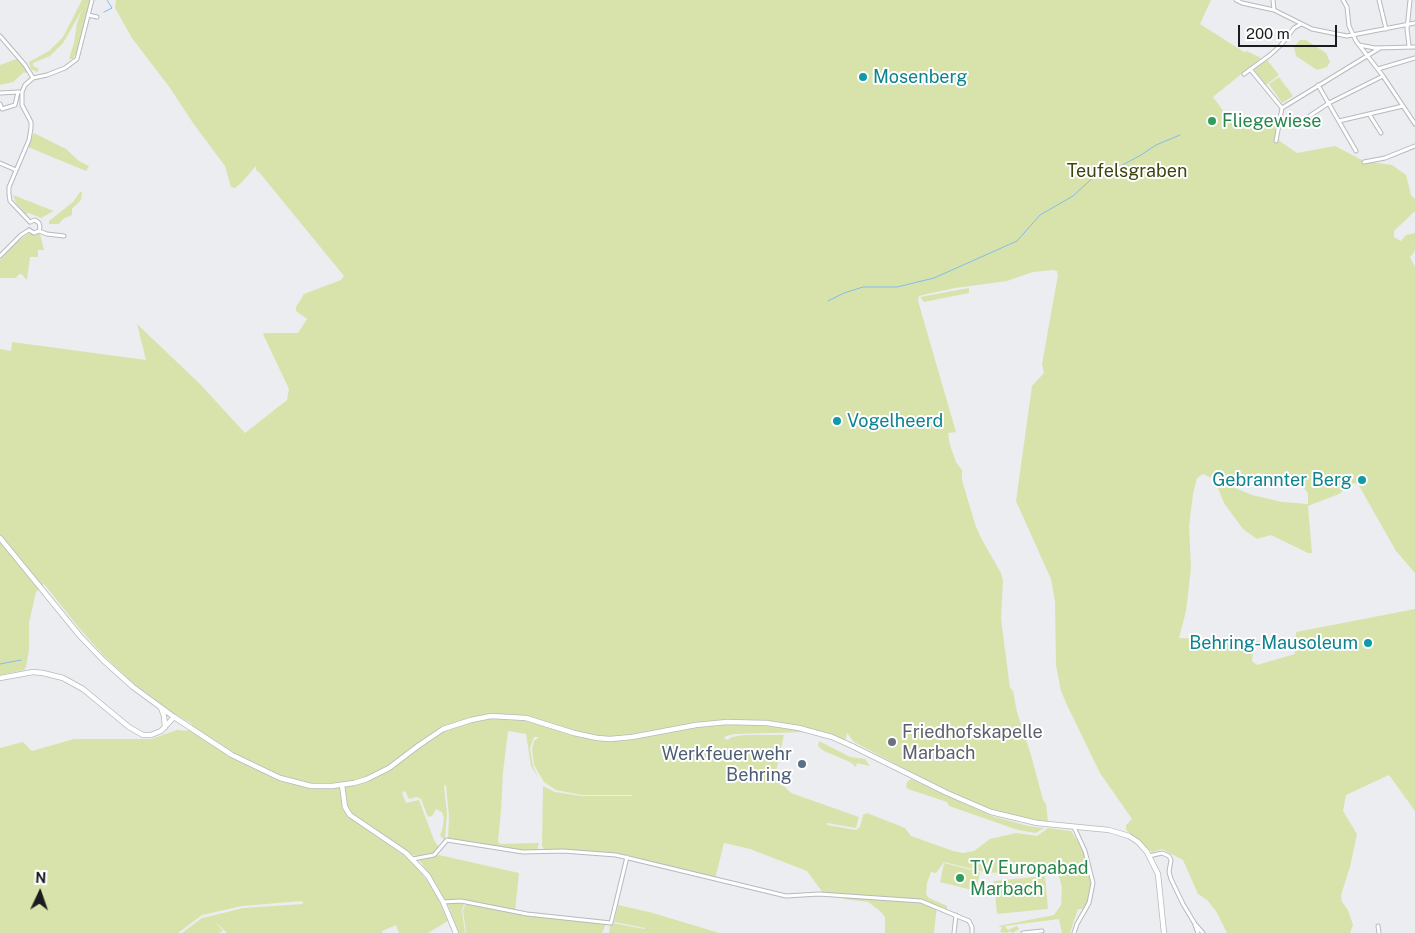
<!DOCTYPE html>
<style>
body{margin:0}
#map{position:relative;width:1415px;height:933px;overflow:hidden;background:#ebedf1;font-family:"Public Sans",sans-serif}
canvas{display:block}
.north{position:absolute;left:15px;top:868px;width:50px;height:50px;-webkit-text-stroke:4px #fff;paint-order:stroke;rotate:3deg;font-size:14px;font-weight:700;line-height:20px;text-align:center;color:#1b1c1e}
.north::after{content:'';display:block;margin:auto;width:18px;height:22px;background:#1b1c1e;clip-path:polygon(50% 0,100% 100%,50% 72%,0 100%)}
.scale{position:absolute;left:1238px;top:25px;width:99px;height:22px;box-sizing:border-box;border:2px solid #1b1c1e;border-top:0;padding-left:6px;font-size:15px;line-height:18px;white-space:nowrap;color:#1b1c1e;-webkit-text-stroke:4px #fff;paint-order:stroke}
</style>
<div id="map">
<canvas width="1415" height="933"></canvas>
<div class="north">N</div>
<div class="scale">200 m</div>
</div>
<script>
const g = document.querySelector('canvas').getContext('2d');
g.lineJoin = 'round';
function fill(path, color) { g.fillStyle = color; g.fill(path, 'evenodd'); }
const poly = rows => new Path2D(rows.map(r => 'M' + r).join(''));
function trace(path, color, width, dash) { g.strokeStyle = color; g.lineWidth = width; g.lineCap = dash ? 'butt' : 'round'; g.setLineDash(dash || []); g.stroke(path); }
function write(font, color, halo, rows, align = 'center') {
  g.font = font + ' "Public Sans",sans-serif'; g.lineWidth = 4; g.setLineDash([]); g.textBaseline = 'middle'; g.strokeStyle = halo; g.fillStyle = color; for (const [text, x, y, turn = 0] of rows) {
    g.save(); g.translate(x, y); g.rotate((+turn || 0) * Math.PI / 180); g.textAlign = isNaN(turn) ? turn : align; if (halo) g.strokeText(text, 0, 0); g.fillText(text, 0, 0); g.restore();
  }
}
fill(poly([
 [82,0,90,0,79,48,73,59,69,59,74,43,77,23,82,10,63,43,50,56,33,63,33,66,39,69,37,72,31,69,29,62,49,51,63,37],
 [116,0,1211,0,1200,24,1244,52,1247,51,1261,58,1213,97,1232,123,1237,125,1249,126,1262,115,1277,118,1275,138,1297,153,1335,146,1364,161,1392,165,1406,175,1411,195,1415,199,1415,211,1394,231,1394,237,1401,241,1406,235,1415,233,1415,249,1413,254,1410,257,1415,267,1415,573,1396,551,1358,484,1354,483,1339,494,1308,506,1312,553,1308,553,1271,535,1257,539,1243,529,1224,503,1217,486,1218,481,1203,474,1197,478,1193,494,1189,526,1191,568,1186,611,1179,638,1260,641,1253,651,1252,661,1257,665,1295,654,1296,632,1415,609,1415,811,1389,775,1346,795,1343,811,1357,834,1350,867,1341,895,1342,902,1348,910,1353,925,1350,933,1227,933,1216,911,1207,900,1198,894,1183,860,1162,849,1152,852,1126,830,1126,825,1132,819,1100,773,1067,705,1061,691,1056,665,1055,601,1051,579,1016,501,1032,386,1044,373,1042,364,1058,275,1057,271,1052,270,1033,272,1007,281,955,288,927,294,919,296,918,301,956,432,948,433,950,445,956,462,962,470,962,480,975,524,981,538,1001,573,1003,581,1001,619,1010,688,1013,691,1017,712,1031,755,1043,800,1046,804,1048,821,1039,822,1003,815,960,798,854,742,847,733,845,741,813,729,798,727,798,730,808,732,735,734,726,736,724,738,727,740,732,737,744,735,784,735,775,777,791,793,859,817,856,828,827,823,827,825,856,830,860,827,863,815,867,813,905,828,911,836,953,851,963,853,974,851,990,839,1016,833,1037,836,1048,828,1071,831,1084,851,1091,883,1091,893,1087,902,1084,909,1078,909,1070,933,1062,933,1059,919,1005,926,1008,930,1017,926,1019,929,1012,933,1010,931,1007,933,1000,932,1002,927,998,926,1054,915,1061,905,1062,887,1059,877,1054,873,1041,871,988,873,944,862,936,873,931,872,927,883,926,894,929,898,947,906,947,909,937,905,934,933,885,933,885,917,880,911,868,902,844,899,844,897,883,900,823,893,807,871,750,849,724,843,715,879,627,855,544,849,542,846,543,786,555,792,582,796,632,796,633,795,582,795,556,790,544,782,534,765,532,749,534,741,539,737,534,737,530,748,533,766,538,777,531,766,526,734,508,731,503,772,501,811,498,841,500,844,539,843,537,850,523,850,448,838,449,816,446,785,444,786,447,814,445,838,444,840,440,835,442,831,444,818,442,812,436,809,432,816,428,817,421,799,417,797,409,799,405,791,402,793,406,803,419,800,434,840,438,846,438,848,434,853,418,856,411,855,397,844,361,821,357,823,412,861,434,890,448,921,428,933,399,933,396,925,382,931,382,933,227,933,214,921,223,931,218,933,182,933,202,918,207,917,243,908,303,904,302,901,242,906,202,915,178,933,0,933,0,748,23,742,32,751,74,739,151,739,177,730,187,731,192,724,173,713,133,683,104,656,79,628,44,584,36,592,29,623,29,650,26,667,24,670,0,675,0,349,11,351,12,342,146,360,137,324,199,383,245,433,287,400,289,389,263,334,266,333,298,333,307,319,296,311,296,307,304,294,341,280,344,276,259,172,256,170,256,166,242,182,235,188,231,187,225,166,193,123,170,88,132,38,115,8],
 [1258,473,1290,478,1302,486,1308,493,1308,504,1282,502,1252,495,1223,483,1231,475,1252,476],
 [1300,40,1306,40,1326,53,1330,62,1327,67,1317,70,1296,56,1294,47],
 [19,58,29,72,23,73,13,82,0,85,0,65],
 [1267,60,1279,75,1266,85,1254,70],
 [1279,77,1293,96,1282,103,1269,84],
 [34,133,66,149,79,161,89,166,86,171,28,147],
 [80,192,82,192,81,200,72,209,72,215,63,219,59,224,49,224,49,221,73,202],
 [13,195,54,211,41,218,29,213,26,214,16,203],
 [28,234,40,234,44,250,38,250,38,257,30,257,27,280,24,277,23,275,19,274,16,278,0,278,0,260,14,244],
 [969,288,969,293,924,302,920,297],
 [819,741,850,757,865,759,870,766,857,763,856,767,850,762,824,751,818,746],
 [911,779,992,816,1028,826,1044,828,1036,833,1018,830,949,806,947,802,908,789,906,787,907,782],
 [439,855,519,873,515,911,444,901,438,887,419,860],
 [944,863,980,872,976,891,940,882],
 [1045,876,1048,909,997,914,994,881],
 [447,902,464,903,462,911,465,933,459,933],
 [467,903,516,913,606,924,602,933,466,933,463,911,464,907],
 [618,905,653,913,719,933,609,933,610,924,612,923,645,929,645,928,614,922]
]), '#d8e3ab');
trace(poly([
 [104,12,112,8,107,0],
 [1101,170,1119,167,1141,155,1156,145,1180,135],
 [828,301,844,293,863,287,897,287,934,278,1017,241,1040,215,1073,196,1099,172],
 [0,664,21,660]
]), '#85bbf0', 1);
const street = poly([
 [1236,0,1242,3,1274,10,1312,29,1347,36,1415,23],
 [1273,0,1274,10],
 [1343,0,1347,7,1349,26,1356,41,1383,76,1415,124],
 [1379,0,1386,29],
 [88,15,97,17],
 [0,36,25,65,33,78],
 [1359,45,1375,48,1415,47],
 [1409,46,1407,29,1410,0],
 [1250,69,1282,108,1380,48],
 [1378,69,1415,58],
 [1244,74,1270,55,1281,45,1294,28,1301,24],
 [1318,85,1356,151],
 [0,93,19,92],
 [0,104,2,109,15,105,18,92],
 [1369,114,1381,133],
 [1339,121,1403,106],
 [1296,125,1329,103,1383,76],
 [1276,141,1282,108],
 [1364,162,1385,158,1415,146],
 [0,163,16,170],
 [30,222,10,201,9,194,9,187,29,140,31,128,31,122,22,105,22,92,25,85,33,78,47,75,65,68,77,59,92,0],
 [30,222,35,220,39,223,40,227,39,231],
 [29,230,34,233,39,231,47,234,64,236],
 [0,256,21,235,29,230],
 [1149,856,1162,853,1169,856,1171,860,1169,872,1171,879,1183,904,1195,924,1203,933],
 [413,859,434,855,447,840,523,852,563,851,616,855,786,896,819,894,921,901,969,921,972,927,972,933],
 [443,902,461,901,527,914,611,923,627,857],
 [1195,925,1198,933],
 [1378,926,1379,933],
 [954,933,956,915],
 [1023,933,1042,931],
 [1074,933,1077,924,1089,903,1093,883,1085,851,1074,827]
]);
const secondary = poly([
 [0,538,80,636,103,660,133,687,174,717,232,755,280,778,311,786,332,786,354,783,367,779,389,768,418,746,443,729,471,720,491,716,526,718,574,733,597,738,610,739,632,737,696,725,727,722,767,723,799,728,832,737,852,746,947,793,991,812,1037,823,1109,830,1129,836,1138,842,1147,852,1158,874,1164,933],
 [0,678,33,672,43,673,63,678,83,689,129,727,143,735,151,735,161,731,174,717],
 [161,708,164,716,165,727],
 [342,785,345,807,350,815,406,853,428,876,443,902,456,933]
]);
trace(street, '#b7b9bd', 5);
trace(secondary, '#b7b9bd', 6);
trace(street, '#fff', 3);
trace(secondary, '#fff', 4.5);
for (const [x, y, r, color] of [
 [863,77,5,"#0f9aa8"],
 [1212,121,5,"#2e9e5b"],
 [837,421,5,"#0f9aa8"],
 [1362,480,5,"#0f9aa8"],
 [1368,643,5,"#0f9aa8"],
 [892,742,5,"#6b7280"],
 [802,764,5,"#5c6f8a"],
 [960,878,5,"#2e9e5b"]
]) { const dot = new Path2D(); dot.arc(x, y, r, 0, 2 * Math.PI); g.fillStyle = color; g.fill(dot); trace(dot, '#fff', 2); }
write('18px', '#0d838f', '#fff', [
 ["Mosenberg",873,77],
 ["Vogelheerd",847,421],
 ["Gebrannter Berg",1352,480,"right"],
 ["Behring-Mausoleum",1358,643,"right"]
], 'left');
write('18px', '#27864d', '#fff', [
 ["Fliegewiese",1222,121],
 ["TV Europabad",970,868],
 ["Marbach",970,889]
], 'left');
write('18px', '#3d440d', '#fff', [
 ["Teufelsgraben",1127,171]
]);
write('18px', '#5b616d', '#fff', [
 ["Friedhofskapelle",902,732],
 ["Marbach",902,753]
], 'left');
write('18px', '#4e5e75', '#fff', [
 ["Werkfeuerwehr",792,754],
 ["Behring",792,775]
], 'right');
</script>
